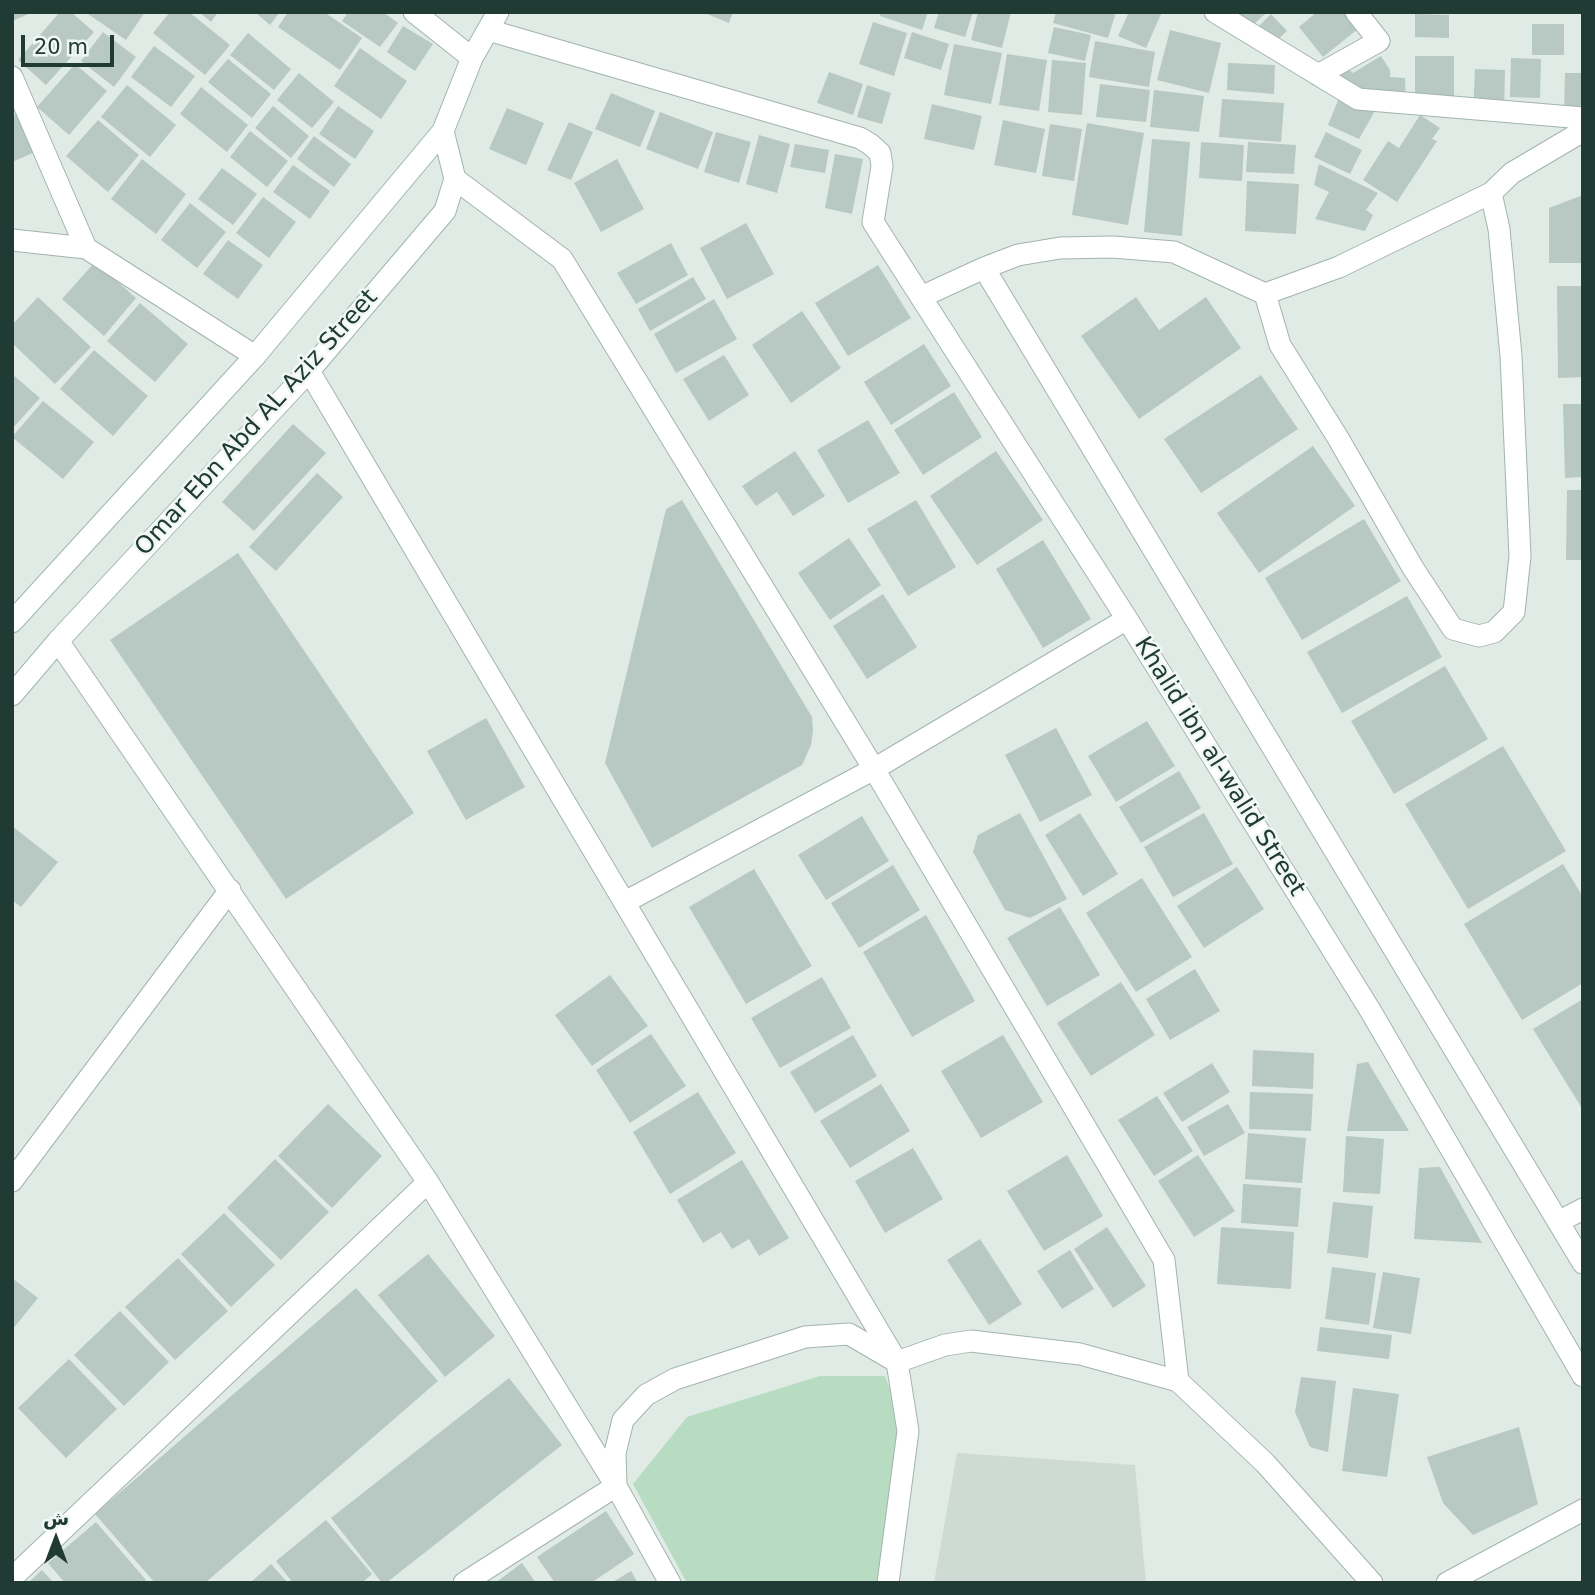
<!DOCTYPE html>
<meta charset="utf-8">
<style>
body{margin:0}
#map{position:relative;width:1595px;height:1595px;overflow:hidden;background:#e0ebe6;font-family:"DejaVu Sans","Noto Naskh Arabic",sans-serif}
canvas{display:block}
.frame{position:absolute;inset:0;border:14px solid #203b34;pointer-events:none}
.north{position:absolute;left:21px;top:1504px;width:70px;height:70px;-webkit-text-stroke:5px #f0f7f4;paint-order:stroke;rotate:0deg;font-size:19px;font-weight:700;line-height:28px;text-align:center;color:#203b34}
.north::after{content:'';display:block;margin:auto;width:24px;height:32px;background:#203b34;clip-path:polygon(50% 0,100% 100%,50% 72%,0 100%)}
.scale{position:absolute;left:21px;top:35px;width:93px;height:32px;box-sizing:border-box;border:4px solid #203b34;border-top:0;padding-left:9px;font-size:21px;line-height:24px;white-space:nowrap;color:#203b34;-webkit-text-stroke:5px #f0f7f4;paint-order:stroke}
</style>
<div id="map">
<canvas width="1595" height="1595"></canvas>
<div class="frame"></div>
<div class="north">ش</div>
<div class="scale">20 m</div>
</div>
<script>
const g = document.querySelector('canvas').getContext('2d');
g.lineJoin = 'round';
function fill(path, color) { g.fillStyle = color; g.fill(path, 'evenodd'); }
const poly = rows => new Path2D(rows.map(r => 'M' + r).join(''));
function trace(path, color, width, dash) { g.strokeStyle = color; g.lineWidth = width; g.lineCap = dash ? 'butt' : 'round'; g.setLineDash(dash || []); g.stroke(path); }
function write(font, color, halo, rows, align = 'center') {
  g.font = font + ' "DejaVu Sans",sans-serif'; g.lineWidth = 5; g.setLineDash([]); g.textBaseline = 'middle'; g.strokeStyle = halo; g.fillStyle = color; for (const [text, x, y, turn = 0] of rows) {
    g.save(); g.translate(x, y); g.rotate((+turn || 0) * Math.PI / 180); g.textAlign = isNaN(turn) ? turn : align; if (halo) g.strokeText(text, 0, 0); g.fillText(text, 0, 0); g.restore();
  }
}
fill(poly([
 [957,1453,1135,1465,1146,1583,934,1583]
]), '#cedbd5');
fill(poly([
 [820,1376,885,1376,903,1425,881,1583,687,1583,633,1484,687,1417]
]), '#b8dcc2');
fill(poly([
 [12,12,33,12,12,21],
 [60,12,71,12,94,32,46,85,18,60],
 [85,12,145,12,126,40],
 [170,12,189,12,230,45,205,75,153,33],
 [199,12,218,12,211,22],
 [255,12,280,12,270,25],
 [288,12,324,12,362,38,340,70,278,27],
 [348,12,383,12,398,23,380,47,342,21],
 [702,12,733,12,729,23],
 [881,12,928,12,922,30,880,16],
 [939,12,973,12,965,37,934,28],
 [978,12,1011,12,1002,48,971,40],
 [1056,12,1116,12,1108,38,1053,23],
 [1129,12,1162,12,1146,48,1118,36],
 [1229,12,1267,12,1247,31],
 [1317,12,1344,12,1358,29,1323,57,1299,27],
 [1271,14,1287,31,1272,45,1257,28],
 [1415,14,1449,15,1449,38,1415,37],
 [873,22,907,33,894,76,859,64],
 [1532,24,1564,24,1564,55,1532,55],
 [403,26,433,44,415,71,387,52],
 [1054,27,1091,35,1085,61,1048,53],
 [1170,30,1221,43,1209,93,1157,80],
 [103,32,136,57,114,87,81,61],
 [912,32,949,44,941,70,904,58],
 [248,33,291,69,274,90,230,55],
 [1095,41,1155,52,1149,87,1089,77],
 [954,44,1002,53,991,104,944,95],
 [154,46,195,76,171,107,131,77],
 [360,48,407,81,381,119,334,86],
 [1007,54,1047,60,1039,111,999,105],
 [1381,56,1390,70,1390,77,1405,78,1406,103,1360,93,1334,76,1347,68,1353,73],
 [1415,56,1454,56,1454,104,1415,104],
 [1511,58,1541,59,1540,98,1510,97],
 [228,59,271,94,252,118,208,82],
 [1052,60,1086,63,1082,115,1048,112],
 [1228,63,1275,65,1274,94,1227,90],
 [75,64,107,91,69,135,37,107],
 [1475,69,1505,70,1504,113,1473,112],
 [829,72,863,84,853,115,817,103],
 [299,73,334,102,312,128,277,100],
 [1565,73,1583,73,1583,112,1564,112],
 [1100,84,1150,90,1146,122,1096,117],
 [127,85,176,125,150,157,101,117],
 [867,85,891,93,882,124,857,117],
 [201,87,248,125,227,152,180,114],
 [1154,90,1204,96,1199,132,1150,127],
 [611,93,655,111,640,147,595,129],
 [1339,98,1375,111,1359,139,1328,125],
 [1222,99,1284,103,1281,142,1219,137],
 [932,104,982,116,974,150,924,139],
 [273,106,309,136,291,158,255,128],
 [338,106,374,131,355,159,319,134],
 [507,108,544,123,526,165,489,149],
 [660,112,713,132,698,169,646,149],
 [18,113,35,152,12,162,12,116],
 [1420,115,1440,128,1432,139,1437,141,1397,202,1363,180,1388,141,1399,148],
 [98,120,139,155,108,192,66,156],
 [1003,120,1045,129,1036,173,994,165],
 [569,122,593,132,571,180,547,170],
 [1087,123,1144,133,1128,225,1072,215],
 [1050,124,1082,129,1074,181,1042,176],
 [250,131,288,161,267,187,230,157],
 [716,132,751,142,739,183,704,172],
 [1326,132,1362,150,1350,174,1314,157],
 [759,135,790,144,777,193,746,184],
 [314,136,351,164,334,187,297,159],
 [1152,139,1190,142,1182,236,1144,232],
 [1201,142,1244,145,1242,181,1199,178],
 [1248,142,1296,145,1294,174,1246,172],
 [795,144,829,150,825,173,790,167],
 [835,154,863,159,852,214,825,208],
 [142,159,186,194,156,234,111,199],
 [617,159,644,209,601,232,574,183],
 [1319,164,1378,193,1366,210,1373,215,1365,231,1315,219,1329,192,1314,185],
 [293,165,330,191,310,219,273,192],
 [222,168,257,194,233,225,198,199],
 [1247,181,1299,184,1296,234,1245,231],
 [1583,195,1583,263,1549,263,1549,208],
 [263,197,296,222,269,258,236,233],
 [190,203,226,232,197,268,161,240],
 [746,223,774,274,727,299,700,248],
 [228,240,263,265,238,299,203,274],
 [671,243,688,275,636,304,617,273],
 [95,262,136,298,104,336,62,299],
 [878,265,911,318,848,356,815,303],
 [693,277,706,299,650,331,638,309],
 [1557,286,1583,286,1583,377,1558,378],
 [38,297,91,347,55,384,12,343,12,325],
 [1136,297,1159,330,1206,297,1241,348,1139,419,1081,336],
 [714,299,737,339,676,373,654,334],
 [140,303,188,344,155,382,107,341],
 [802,311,841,368,791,403,752,345],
 [924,344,951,386,891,425,864,382],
 [94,350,148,396,113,436,60,389],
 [724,355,749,395,709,421,683,379],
 [12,374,40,398,12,429],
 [1261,375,1298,429,1201,493,1164,439],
 [954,392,982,437,923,475,894,430],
 [43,401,94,442,63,479,12,437],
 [1563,404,1583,404,1583,477,1565,478],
 [868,420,900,473,848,503,817,450],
 [293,424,326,453,254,531,222,502],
 [1313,446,1355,506,1259,573,1217,513],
 [795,451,825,496,793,516,777,492,756,506,742,486],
 [996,451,1043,520,977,565,930,496],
 [317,473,343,497,276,571,249,547],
 [1567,490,1583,490,1583,560,1566,560],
 [682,500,812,717,813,731,811,745,802,765,652,848,605,763,666,509],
 [916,500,956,567,908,596,867,529],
 [1364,519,1401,581,1302,640,1265,578],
 [849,538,881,585,830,620,798,573],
 [1043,540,1091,619,1043,648,996,569],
 [238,553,414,813,286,899,110,640],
 [883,594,917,647,867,679,833,626],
 [1407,596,1442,657,1342,713,1307,652],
 [1445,666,1488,739,1394,794,1351,721],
 [486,718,525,787,466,820,427,751],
 [1147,721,1175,766,1116,802,1088,756],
 [1056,728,1092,795,1040,822,1005,755],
 [1503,746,1566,851,1468,909,1405,804],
 [1179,771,1201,808,1141,843,1119,807],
 [1020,813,1067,899,1030,918,1005,910,973,852,978,835],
 [1080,813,1118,874,1083,896,1045,835],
 [1204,813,1233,864,1173,897,1144,847],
 [862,816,889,861,826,900,798,855],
 [12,826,58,862,21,907,12,900],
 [1563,864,1583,897,1583,983,1522,1020,1464,924],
 [893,865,920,910,859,948,831,903],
 [1237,867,1264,909,1204,948,1177,906],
 [754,869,812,966,746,1004,689,907],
 [1142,878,1192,957,1136,992,1086,913],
 [1060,907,1100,975,1047,1006,1007,938],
 [926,915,975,1001,912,1037,863,952],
 [1195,969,1220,1011,1170,1040,1146,999],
 [610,975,648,1026,592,1066,555,1015],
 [822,977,851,1028,780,1068,751,1018],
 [1121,982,1155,1035,1091,1076,1057,1023],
 [1583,999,1583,1110,1533,1029],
 [651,1034,686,1086,630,1123,596,1070],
 [853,1035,877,1076,815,1113,790,1072],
 [1003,1035,1043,1102,981,1138,941,1071],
 [1253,1050,1314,1053,1313,1089,1252,1086],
 [1368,1062,1409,1131,1347,1131,1357,1064],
 [1212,1063,1230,1092,1182,1122,1163,1093],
 [881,1084,910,1131,850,1168,820,1121],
 [698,1092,736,1153,670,1194,633,1132],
 [1250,1092,1313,1094,1311,1131,1249,1129],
 [1157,1096,1193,1151,1154,1176,1118,1120],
 [328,1104,382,1156,332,1208,278,1156],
 [1228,1104,1245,1133,1204,1156,1187,1127],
 [1248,1133,1306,1138,1302,1183,1245,1179],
 [1346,1136,1384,1139,1380,1194,1343,1192],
 [913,1148,943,1199,885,1233,855,1181],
 [1067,1155,1103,1216,1044,1251,1007,1191],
 [1198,1155,1235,1211,1194,1237,1158,1181],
 [275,1159,329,1212,281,1260,227,1208],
 [742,1160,789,1238,759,1256,749,1239,732,1249,721,1232,703,1243,677,1200],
 [1440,1167,1482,1243,1414,1239,1419,1168],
 [1243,1184,1301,1188,1298,1227,1241,1223],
 [1333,1202,1373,1206,1368,1258,1327,1253],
 [224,1213,275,1265,231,1307,181,1254],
 [1107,1227,1146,1286,1113,1308,1074,1249],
 [1221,1227,1294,1232,1291,1289,1217,1284],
 [980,1239,1022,1304,989,1325,947,1260],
 [1070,1250,1094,1289,1062,1309,1037,1271],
 [428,1254,495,1336,445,1377,378,1295],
 [178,1258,228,1311,175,1360,125,1307],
 [1332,1267,1376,1273,1369,1325,1325,1319],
 [1383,1272,1420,1278,1411,1334,1373,1328],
 [12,1278,38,1298,12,1330],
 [356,1288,438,1381,205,1583,155,1583,95,1514],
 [120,1311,169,1362,124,1406,74,1355],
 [1320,1327,1392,1335,1389,1359,1317,1351],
 [69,1359,117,1409,66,1458,18,1408],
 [1301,1377,1336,1381,1328,1452,1310,1447,1295,1412],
 [509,1378,562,1445,386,1583,382,1583,331,1518],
 [1353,1388,1399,1394,1387,1477,1342,1471],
 [1519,1427,1538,1504,1473,1535,1443,1503,1427,1457],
 [606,1511,634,1554,591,1583,555,1583,537,1557],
 [326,1520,372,1574,362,1583,293,1583,276,1561],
 [96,1522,146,1580,142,1583,65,1583,48,1563],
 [522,1563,536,1583,495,1583],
 [271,1564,288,1583,250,1583],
 [42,1570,54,1583,28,1583],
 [631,1571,638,1583,611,1583]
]), '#b8c8c2');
const street = poly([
 [414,12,472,58],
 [1215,12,1358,99,1583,118],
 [488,30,860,138,870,144,880,153,882,166,873,222,1127,619,1370,1010,1583,1376],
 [1318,75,1379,41,1356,12],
 [12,77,86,248,255,356],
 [455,179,562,259,874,769,1164,1260,1178,1381],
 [1491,193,1499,229,1511,356,1520,556,1514,612,1494,632,1479,636,1453,629,1413,568,1338,438,1280,345,1265,294,1339,267,1491,193,1512,173,1583,131],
 [12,240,86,248],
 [984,268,1583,1263],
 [921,297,984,268,1018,255,1060,248,1113,247,1174,252,1265,294],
 [309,371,897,1362,908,1431,888,1583],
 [58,641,428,1182,616,1486,670,1583],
 [625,902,874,769,1127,619],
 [12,1181,230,890],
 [1558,1222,1583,1209],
 [616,1484,615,1453,623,1420,646,1395,675,1379,805,1337,849,1334,897,1362,945,1345,971,1341,1080,1354,1178,1381,1265,1463,1372,1583],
 [12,1578,428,1182],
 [464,1583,616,1486],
 [1447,1583,1583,1510]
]);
const secondary = poly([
 [12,622,255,356,443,131,472,58,498,12],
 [12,695,58,641,309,371,445,211,455,179,443,131]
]);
trace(street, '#a3b3ad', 23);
trace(secondary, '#9eb7ae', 23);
trace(street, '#fff', 21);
trace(secondary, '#fff', 21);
write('24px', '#203b34', '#f0f7f4', [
 ["Omar Ebn Abd AL Aziz Street",257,423,-48],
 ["Khalid ibn al-walid Street",1219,767,58]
]);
</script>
